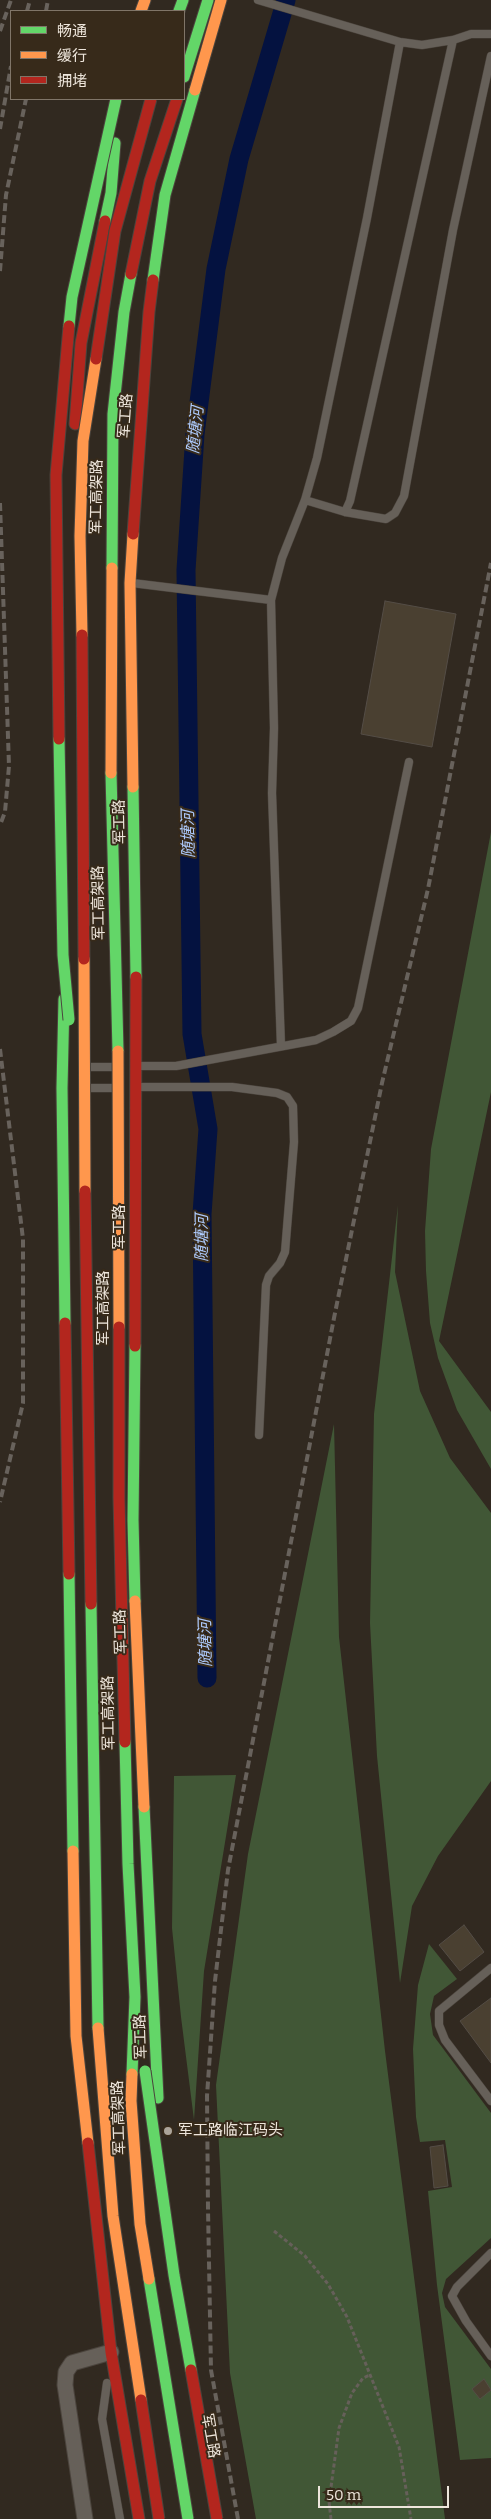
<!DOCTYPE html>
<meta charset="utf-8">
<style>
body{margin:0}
#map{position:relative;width:491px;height:2519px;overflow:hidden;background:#312920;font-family:Bitter,"Noto Sans SC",serif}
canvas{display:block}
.legend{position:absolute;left:10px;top:10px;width:175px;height:90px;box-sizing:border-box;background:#372a1a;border:1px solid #807568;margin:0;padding:6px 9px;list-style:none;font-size:15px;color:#eee6dc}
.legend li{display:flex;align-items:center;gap:10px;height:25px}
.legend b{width:25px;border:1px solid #807568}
.scale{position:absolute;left:318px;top:2486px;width:131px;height:22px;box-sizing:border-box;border:2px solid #eee6dc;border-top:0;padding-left:6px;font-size:15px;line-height:18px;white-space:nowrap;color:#eee6dc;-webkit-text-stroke:4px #372a1a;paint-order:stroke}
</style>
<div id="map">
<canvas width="491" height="2519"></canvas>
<ul class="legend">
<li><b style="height:6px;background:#63d668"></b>畅通</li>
<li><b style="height:6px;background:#ff974d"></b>缓行</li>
<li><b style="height:6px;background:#b3261e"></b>拥堵</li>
</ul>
<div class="scale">50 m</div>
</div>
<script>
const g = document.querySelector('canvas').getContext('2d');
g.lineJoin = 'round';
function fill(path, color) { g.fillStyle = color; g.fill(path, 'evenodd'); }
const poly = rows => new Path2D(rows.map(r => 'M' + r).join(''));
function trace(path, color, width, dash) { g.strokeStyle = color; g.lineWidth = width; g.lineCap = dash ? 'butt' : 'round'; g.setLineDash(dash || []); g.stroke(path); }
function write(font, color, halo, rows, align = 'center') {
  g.font = font + ' Bitter,"Noto Sans SC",serif'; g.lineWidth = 4; g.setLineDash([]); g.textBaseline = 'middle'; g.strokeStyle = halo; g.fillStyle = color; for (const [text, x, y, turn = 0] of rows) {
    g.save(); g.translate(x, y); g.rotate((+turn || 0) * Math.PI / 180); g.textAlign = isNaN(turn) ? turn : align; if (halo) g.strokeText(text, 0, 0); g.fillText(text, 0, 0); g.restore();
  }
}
fill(poly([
 [491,832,491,1092,439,1341,491,1412,491,1469,457,1410,438,1358,430,1323,426,1271,425,1231,431,1149],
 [398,1205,395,1272,420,1391,450,1458,491,1513,491,1781,438,1856,412,1906,400,1983,377,1756,370,1623,374,1414],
 [334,1424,339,1637,385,2051,445,2519,256,2519,230,2373,216,2085,248,1854],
 [236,1775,204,1971,194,2120,181,2017,172,1928,174,1776],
 [429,1944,457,1979,434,1996,430,2014,433,2035,491,2113,491,2238,446,2279,442,2293,445,2307,491,2369,491,2458,460,2460,437,2285,428,2191,452,2187,445,2140,420,2142,416,2117,413,2049,418,1985]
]), '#415736');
trace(poly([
 [207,1678,202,1214,208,1129,192,1034,186,570,195,434,216,269,239,159,286,0]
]), '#041240', 19);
const building = poly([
 [385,601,456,614,432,747,361,734,385,601],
 [464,1925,484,1952,460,1971,439,1945,464,1925],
 [491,1998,491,2063,460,2021,491,1998],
 [443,2145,448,2186,434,2188,430,2147,443,2145],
 [484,2379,491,2390,480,2399,472,2389,484,2379]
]);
fill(building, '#4a4031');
trace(building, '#544d46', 1);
const lane = poly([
 [258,0,400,42,422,45,453,40,471,34,491,34],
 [305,500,345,512,386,519,395,513,404,496,453,230,491,56],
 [345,512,350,501,453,40],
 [132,583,271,600],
 [281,1046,272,793,274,728,271,600,282,558,305,500,317,458,367,218,400,42],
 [141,1066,176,1066,316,1040,333,1032,351,1021,358,1008,409,762],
 [88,1067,114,1067],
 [139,1087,232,1087,277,1093,287,1097,293,1106,294,1142,285,1252,280,1263,269,1276,266,1285,259,1435],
 [89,1088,115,1088],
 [491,1968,439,2011,439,2025,445,2040,491,2101],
 [491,2253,457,2287,452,2296,466,2321,491,2356],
 [107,2383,102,2419,120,2519]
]);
const street = poly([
 [85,2519,65,2385,66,2372,72,2363,111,2352]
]);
const fast = poly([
 [179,11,183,0],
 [184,77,208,0],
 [105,221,111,193,115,143],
 [153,280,165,195,195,90],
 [112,568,113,414,124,312,131,274],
 [111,773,118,1051],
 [133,787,136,977],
 [64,999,62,1088,65,1323],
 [135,1346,133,1520,135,1601],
 [69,1574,73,1851],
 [144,1807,158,2098]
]);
const slow = poly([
 [141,11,145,0],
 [195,90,221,0],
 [111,773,112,568],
 [133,787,130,583,133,534],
 [135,1601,144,1807],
 [73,1851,76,2036,88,2143]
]);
const jam = poly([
 [131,274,150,181,177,99],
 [75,424,81,343,105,221],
 [133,534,149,312,153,280],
 [65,1323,69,1574],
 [135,1346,136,977],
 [88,2143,111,2352,139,2519]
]);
trace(lane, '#4b443d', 9);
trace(street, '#4b443d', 17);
trace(fast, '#4b443d', 13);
trace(slow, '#4b443d', 13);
trace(jam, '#4b443d', 13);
trace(poly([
 [274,2231,305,2256,328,2284,347,2317,399,2447,411,2519],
 [331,2519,329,2502,339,2428,352,2393,363,2378,370,2375]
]), '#66605a', 3, [4, 2.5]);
trace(lane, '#666059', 8);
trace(street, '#666059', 15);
trace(fast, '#63d668', 11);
trace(slow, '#ff974d', 11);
trace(jam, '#b3261e', 11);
trace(poly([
 [27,11,30,0],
 [46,11,48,0],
 [0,31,11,0],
 [0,129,11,66],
 [0,271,6,195,26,99],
 [0,503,9,766,5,812,0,825],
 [0,1049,23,1239,23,1403,0,1502],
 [238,2519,211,2370,208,2208,207,2096,215,1981,228,1870,334,1318,382,1083,428,889,491,563]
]), '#68625c', 4, [8, 4]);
const fastBridge = poly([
 [69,326,72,297,116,99],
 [59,739,63,955,69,1020],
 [91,1604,98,2028],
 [125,1742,128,1864,135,1997,132,2074],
 [145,2071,174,2275,191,2370],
 [149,2279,188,2519]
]);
const slowBridge = poly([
 [82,635,80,536,83,441,96,359],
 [84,959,85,1191],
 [118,1051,119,1327],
 [98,2028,113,2216,141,2400],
 [132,2074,131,2101,140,2224,149,2279]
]);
const jamBridge = poly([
 [96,359,115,231,151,99],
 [82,635,84,959],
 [59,739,56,475,69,326],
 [85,1191,91,1604],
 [119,1327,119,1498,125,1742],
 [191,2370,217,2519],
 [141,2400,159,2519]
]);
trace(fastBridge, '#4b443d', 13, []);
trace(slowBridge, '#4b443d', 13, []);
trace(jamBridge, '#4b443d', 13, []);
trace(fastBridge, '#63d668', 11);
trace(slowBridge, '#ff974d', 11);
trace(jamBridge, '#b3261e', 11);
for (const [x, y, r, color] of [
 [168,2131,5,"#aca49a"]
]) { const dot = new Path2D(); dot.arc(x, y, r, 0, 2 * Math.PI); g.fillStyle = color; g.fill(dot); trace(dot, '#372a1a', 2); }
write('15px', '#eee6dc', '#372a1a', [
 ["军工路",126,416,-86],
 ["军工高架路",97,497,-89],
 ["军工路",120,822,-91],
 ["军工高架路",99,903,-91],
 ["军工路",120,1227,-90],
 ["军工高架路",104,1308,-90],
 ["军工路",121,1632,-92],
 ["军工高架路",109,1713,-91],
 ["军工路",141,2037,-92],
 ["军工高架路",119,2118,-92],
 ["军工路",210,2436,80]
]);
write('15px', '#eee6dc', '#372a1a', [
 ["军工路临江码头",178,2131]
], 'left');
write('italic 16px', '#adcafc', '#372a1a', [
 ["随塘河",196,430,-84],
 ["随塘河",189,834,-91],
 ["随塘河",203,1238,-90],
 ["随塘河",206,1643,-91]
]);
</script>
